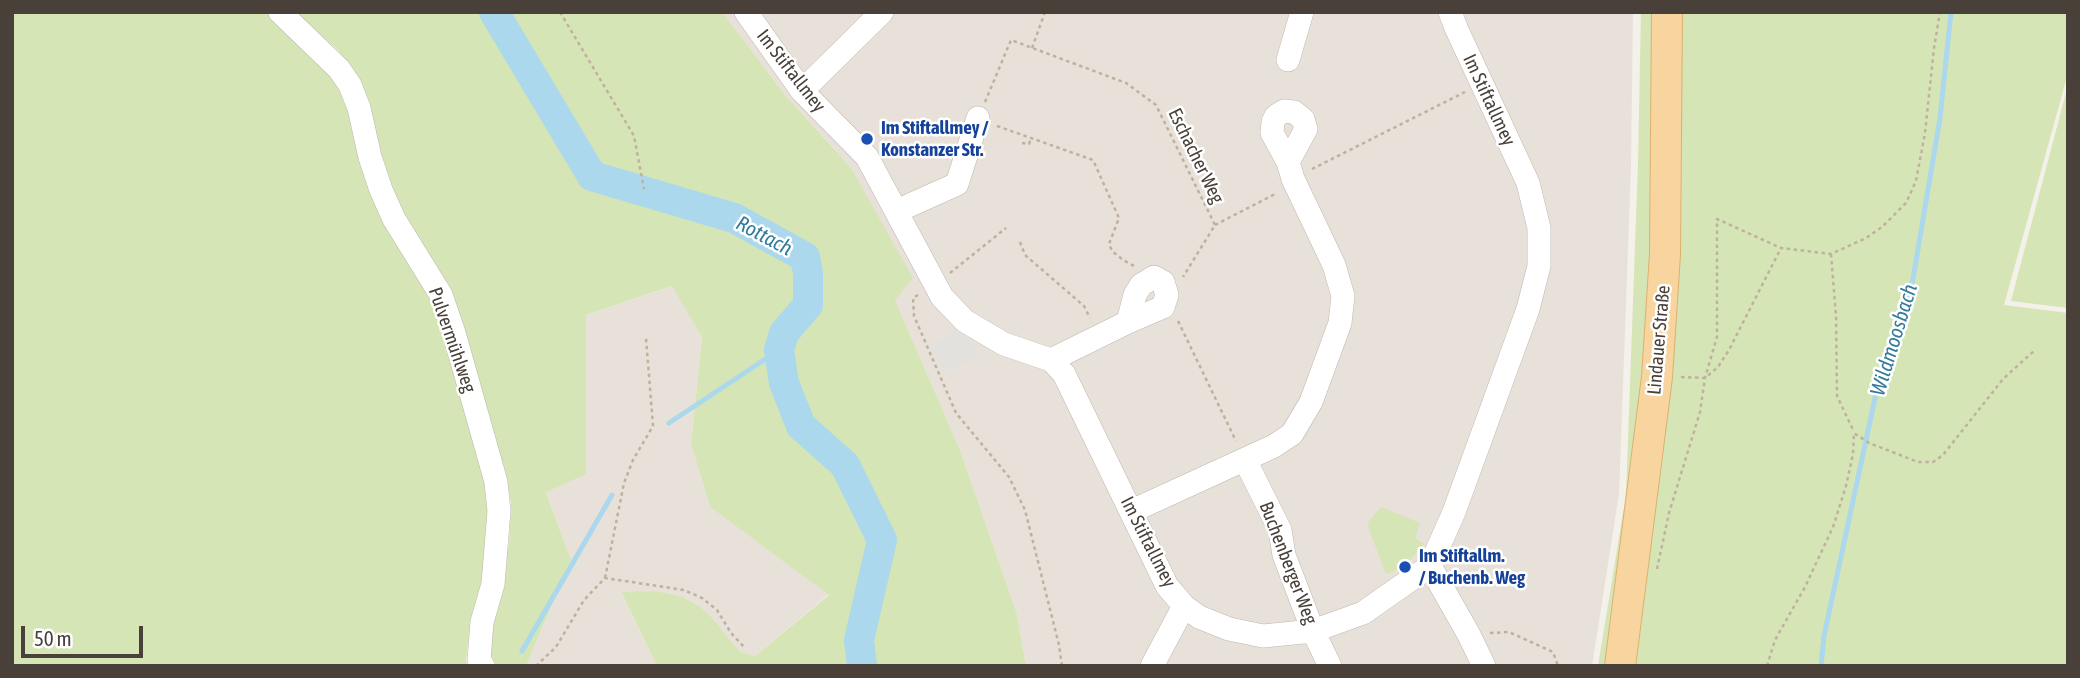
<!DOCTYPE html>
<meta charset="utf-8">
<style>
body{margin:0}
#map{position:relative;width:2080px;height:678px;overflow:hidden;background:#f4f0ea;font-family:"Asap Condensed",sans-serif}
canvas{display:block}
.frame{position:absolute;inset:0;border:14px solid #484039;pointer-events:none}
.scale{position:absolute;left:21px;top:626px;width:122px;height:32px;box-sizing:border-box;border:4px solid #484039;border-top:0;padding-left:9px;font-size:21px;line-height:24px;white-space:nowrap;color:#484039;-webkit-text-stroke:5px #fff;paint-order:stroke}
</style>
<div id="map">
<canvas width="2080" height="678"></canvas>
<div class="frame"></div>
<div class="scale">50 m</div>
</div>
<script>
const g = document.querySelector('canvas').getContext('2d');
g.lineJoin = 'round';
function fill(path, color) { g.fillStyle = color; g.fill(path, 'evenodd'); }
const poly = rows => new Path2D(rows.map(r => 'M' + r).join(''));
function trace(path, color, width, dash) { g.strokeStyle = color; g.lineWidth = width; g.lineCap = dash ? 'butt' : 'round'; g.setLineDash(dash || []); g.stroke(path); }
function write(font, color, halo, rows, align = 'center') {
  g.font = font + ' "Asap Condensed",sans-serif'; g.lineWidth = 5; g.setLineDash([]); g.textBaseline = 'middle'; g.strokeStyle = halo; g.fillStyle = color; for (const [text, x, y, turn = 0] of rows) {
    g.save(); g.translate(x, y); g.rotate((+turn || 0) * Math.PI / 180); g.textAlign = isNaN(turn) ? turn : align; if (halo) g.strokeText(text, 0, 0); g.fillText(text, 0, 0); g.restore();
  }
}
fill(poly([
 [722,12,1633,12,1631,166,1619,494,1592,666,1026,666,1017,614,960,450,895,300,851,168,786,96],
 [673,286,702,337,691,444,710,507,829,594,755,656,739,651,699,606,681,596,655,591,621,593,657,666,526,666,571,560,546,491,586,473,586,315]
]), '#e8e1d9');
fill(poly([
 [12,12,269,12,336,73,436,297,489,482,491,511,483,580,471,622,466,659,467,666,12,666],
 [295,12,722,12,786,96,851,168,913,278,895,300,960,450,1017,614,1026,666,657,666,621,592,655,591,681,596,699,606,711,617,739,651,755,656,829,595,710,507,691,444,702,337,672,286,586,315,586,474,546,492,571,560,526,666,495,666,489,650,490,626,509,544,511,504,506,474,446,293,399,215,356,82,339,51],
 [1641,12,1653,12,1656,254,1612,666,1598,666,1626,495,1638,164],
 [1677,12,2068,12,2068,73,2004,305,2068,313,2068,666,1627,666],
 [2068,85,2068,308,2011,301],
 [1381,507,1420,523,1415,538,1424,544,1404,567,1386,574,1367,524]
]), '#d5e5b6');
fill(poly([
 [962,327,979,356,947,375,930,345]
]), '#e3e1de');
trace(poly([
 [669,423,779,350],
 [522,651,612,495],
 [1821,666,1824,636,1877,389,1913,279,1940,118,1951,12]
]), '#abd8ec', 5);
trace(poly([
 [494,12,592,176,734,218,805,257,808,273,808,305,784,333,779,350,784,383,801,426,845,465,882,540,859,640,862,666]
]), '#abd8ec', 30);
const minor = poly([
 [280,12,339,69,350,85,359,108,370,157,381,190,394,219,441,295,454,333,496,482,499,511,493,584,482,622,479,660,483,666],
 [746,12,802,91,867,157,942,297,965,321,1004,344,1051,360,1064,374,1167,586,1184,606,1199,617,1229,629,1263,636,1313,631,1363,613,1430,566,1454,512,1528,309,1539,266,1539,228,1528,183,1457,30,1450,12],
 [1288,60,1302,12],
 [802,91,882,12],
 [897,211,957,184,978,118],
 [1051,360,1128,322,1163,307,1167,295,1163,282,1154,277,1141,285,1135,295,1128,322],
 [1245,460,1280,530,1284,555,1313,631,1330,666],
 [1132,511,1274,446,1292,434,1311,402,1340,323,1343,296,1334,265,1293,179,1288,162,1272,133,1273,122,1276,116,1284,111,1294,112,1303,119,1306,129,1288,162],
 [1430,566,1469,635,1484,666],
 [1152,666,1184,606]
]);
const major = poly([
 [1620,666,1657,377,1665,254,1667,12]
]);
trace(minor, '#bfb7ad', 24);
trace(major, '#dcb070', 32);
trace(poly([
 [560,12,634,136,644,189],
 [1032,48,1045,12],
 [985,102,1011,40,1126,83,1156,105,1215,225,1183,277],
 [997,126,1093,160,1119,218,1109,244,1112,251,1123,260,1134,266],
 [1022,143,1029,144,1031,138],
 [1312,169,1465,92],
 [1215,225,1277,193],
 [1020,242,1025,255,1084,306,1090,318],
 [1831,254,1836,316,1837,396,1854,432],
 [950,273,1006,228],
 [918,295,913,298,914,316,956,413,1009,477,1025,510,1059,645,1062,666],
 [1178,321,1236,441],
 [1681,377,1705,378,1718,367,1729,350,1781,248],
 [1657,569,1669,513,1700,412,1705,378,1717,337,1717,219,1781,248,1831,254,1866,238,1882,227,1906,203,1916,181,1925,133,1934,48,1940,12],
 [605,578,624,483,633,460,653,426,646,338],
 [1490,633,1509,632,1553,652,1558,666],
 [536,666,556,647,584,600,605,578,684,590,702,598,717,610,731,633,745,648],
 [1767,666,1775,640,1805,587,1833,527,1846,486,1853,454,1854,433,1869,443,1918,462,1933,462,1943,455,2003,379,2035,350]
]), '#c0b19f', 2.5, [3.5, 3.5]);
trace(minor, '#fff', 23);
trace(major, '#f8d59f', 30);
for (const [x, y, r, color] of [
 [867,139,7,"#1a4fb4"],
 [1405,567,7,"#1a4fb4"]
]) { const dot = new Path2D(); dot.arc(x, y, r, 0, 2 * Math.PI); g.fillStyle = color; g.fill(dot); trace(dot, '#fff', 2.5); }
write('19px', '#484039', '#fff', [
 ["Im Stiftallmey",791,71,52],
 ["Im Stiftallmey",1489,100,65],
 ["Eschacher Weg",1196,156,64],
 ["Pulvermühlweg",452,340,71],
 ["Lindauer Straße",1659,340,-85],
 ["Im Stiftallmey",1148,542,63],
 ["Buchenberger Weg",1288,563,69]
]);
write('bold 19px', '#164399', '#fff', [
 ["Im Stiftallmey /",881,128],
 ["Konstanzer Str.",881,150],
 ["Im Stiftallm.",1419,556],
 ["/ Buchenb. Weg",1419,578]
], 'left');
write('italic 21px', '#347c9d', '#fff', [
 ["Rottach",764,236,28],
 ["Wildmoosbach",1894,340,-73]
]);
</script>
